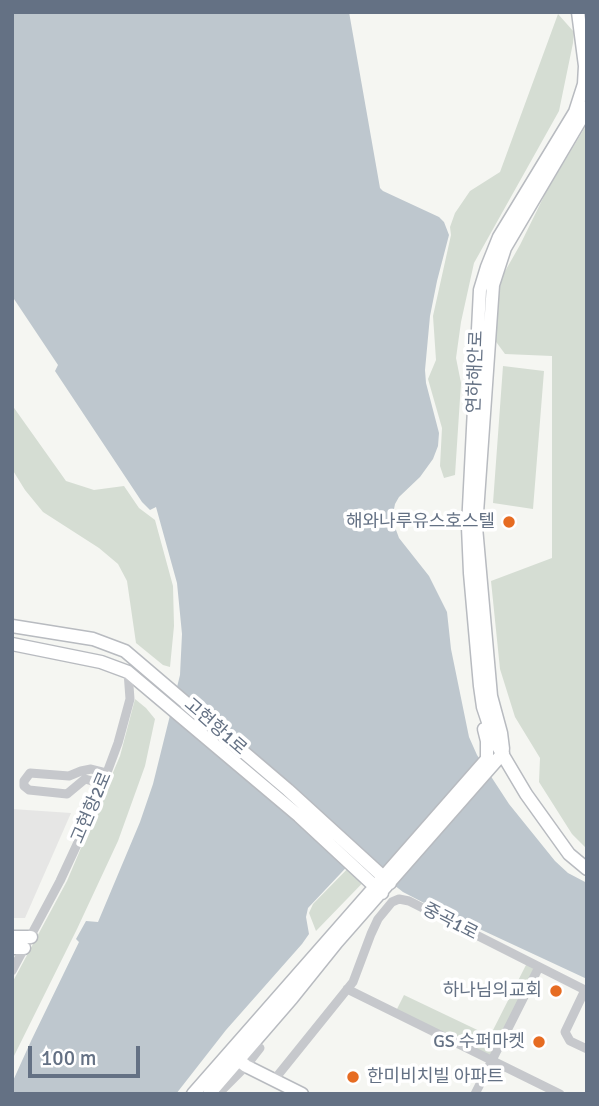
<!DOCTYPE html>
<meta charset="utf-8">
<style>
body{margin:0}
#map{position:relative;width:599px;height:1106px;overflow:hidden;background:#f5f6f2;font-family:Signika,sans-serif}
canvas{display:block}
.frame{position:absolute;inset:0;border:14px solid #647184;pointer-events:none}
.scale{position:absolute;left:28px;top:1046px;width:112px;height:32px;box-sizing:border-box;border:4px solid #647184;border-top:0;padding-left:9px;font-size:21px;line-height:24px;white-space:nowrap;color:#647184;-webkit-text-stroke:5px #fff;paint-order:stroke}
</style>
<div id="map">
<canvas width="599" height="1106"></canvas>
<div class="frame"></div>
<div class="scale">100 m</div>
</div>
<script>
const g = document.querySelector('canvas').getContext('2d');
g.lineJoin = 'round';
function fill(path, color) { g.fillStyle = color; g.fill(path, 'evenodd'); }
const poly = rows => new Path2D(rows.map(r => 'M' + r).join(''));
function trace(path, color, width, dash) { g.strokeStyle = color; g.lineWidth = width; g.lineCap = dash ? 'butt' : 'round'; g.setLineDash(dash || []); g.stroke(path); }
function write(font, color, halo, rows, align = 'center') {
  g.font = font + ' Signika,"Noto Sans KR",sans-serif'; g.lineWidth = 7; g.setLineDash([]); g.textBaseline = 'middle'; g.strokeStyle = halo; g.fillStyle = color; for (const [text, x, y, turn = 0] of rows) {
    g.save(); g.translate(x, y); g.rotate((+turn || 0) * Math.PI / 180); g.textAlign = isNaN(turn) ? turn : align; if (halo) g.strokeText(text, 0, 0); g.fillText(text, 0, 0); g.restore();
  }
}
fill(poly([
 [12,809,71,813,25,918,12,918]
]), '#e6e6e5');
fill(poly([
 [558,14,574,32,573,43,559,111,474,263,461,322,456,358,461,383,455,475,444,478,440,466,442,428,428,379,436,360,433,316,451,235,450,227,455,213,470,191,500,172],
 [587,124,587,849,572,834,539,782,540,758,515,717,500,669,491,581,552,558,552,356,505,354,494,339,497,296,504,273,520,245,546,192],
 [503,366,544,371,533,509,493,503],
 [12,405,66,481,94,490,124,486,139,508,155,520,173,586,174,626,170,667,163,665,136,643,127,581,118,564,99,548,43,512,25,490,12,469],
 [135,699,146,708,155,719,145,766,118,841,77,929,12,1060,12,983,67,881,120,756],
 [359,857,378,867,316,931,309,913,313,904],
 [528,961,539,967,492,1061,395,1013,404,995,490,1036]
]), '#d5ddd3');
fill(poly([
 [12,12,349,12,380,188,383,191,439,217,444,222,449,235,437,281,430,316,425,370,426,383,439,433,438,446,433,459,420,477,399,497,395,504,392,519,399,538,429,576,447,612,451,649,469,737,477,755,509,804,555,861,568,873,587,883,587,979,428,905,403,892,357,856,308,908,306,917,309,934,302,944,226,1030,176,1094,12,1094,12,1083,31,1041,79,942,76,939,86,921,98,922,140,822,153,784,180,675,182,634,177,583,156,507,150,510,142,502,55,371,58,365,12,296]
]), '#bec7ce');
const secondary = poly([
 [578,12,585,66,584,84,575,112,499,237,487,267,480,290,468,527,470,573,480,686,483,707,494,740,526,794,569,854,587,869],
 [12,626,93,639,125,651,288,790,390,883],
 [12,644,101,662,128,672,299,816,382,893],
 [503,749,501,733,491,696,476,527,493,285,505,248,584,114,587,107],
 [12,937,31,937],
 [12,948,24,948],
 [232,1055,246,1066,302,1094],
 [193,1094,487,759,487,741,484,729],
 [209,1094,292,998,337,942,503,753]
]);
trace(secondary, '#b8bbc0', 15);
trace(poly([
 [103,784,85,779,67,794,29,790,24,786,24,781,30,773,69,776,81,771,91,769,107,773],
 [12,971,60,881,93,810,118,743,130,699,128,672],
 [347,989,560,1094],
 [585,990,565,1032,570,1041,587,1049],
 [274,1080,353,982,371,934,378,919,392,902,399,899,409,901,587,991],
 [218,1094,246,1066,260,1048],
 [475,1094,539,967]
]), '#c6c8cc', 9);
trace(secondary, '#fff', 12);
for (const [x, y, r, color] of [
 [509,522,7,"#e66c22"],
 [556,991,7,"#e66c22"],
 [539,1042,7,"#e66c22"],
 [353,1077,7,"#e66c22"]
]) { const dot = new Path2D(); dot.arc(x, y, r, 0, 2 * Math.PI); g.fillStyle = color; g.fill(dot); trace(dot, '#fff', 2.5); }
write('18px', '#647184', '#fff', [
 ["연하해안로",476,372,-88],
 ["고현항1로",215,727,41],
 ["고현항2로",92,808,-67],
 ["중곡1로",450,922,27]
]);
write('18px', '#647184', '#fff', [
 ["해와나루유스호스텔",495,522],
 ["하나님의교회",542,991],
 ["GS 수퍼마켓",525,1042],
 ["한미비치빌 아파트",367,1077,"left"]
], 'right');
</script>
